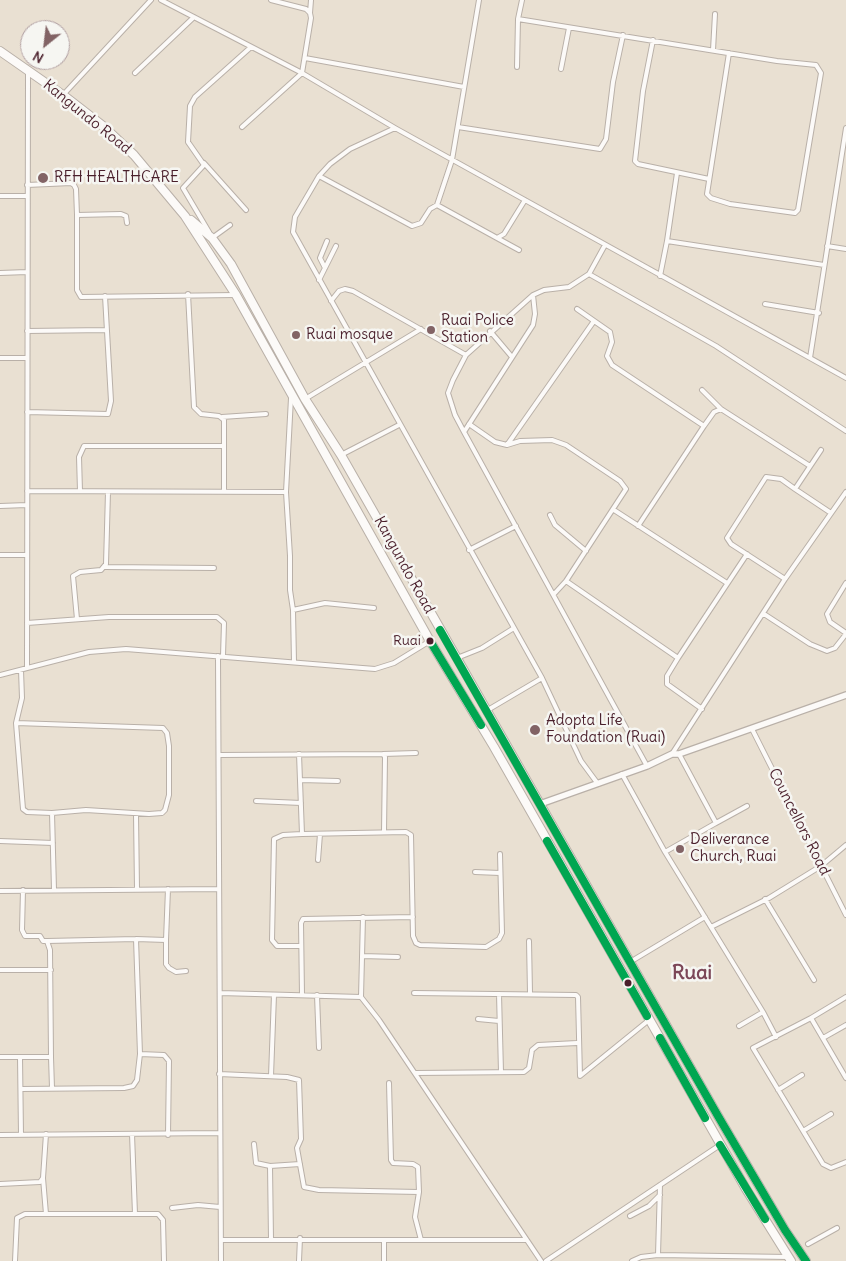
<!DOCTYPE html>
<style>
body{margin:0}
#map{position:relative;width:846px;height:1261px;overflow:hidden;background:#e9e0d2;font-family:Delius,sans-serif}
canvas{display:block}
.north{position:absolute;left:20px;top:20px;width:50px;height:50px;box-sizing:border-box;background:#f6f6f2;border:1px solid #b1a0a2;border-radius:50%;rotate:209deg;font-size:14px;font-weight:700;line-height:20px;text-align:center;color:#4a1f2b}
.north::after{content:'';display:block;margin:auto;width:18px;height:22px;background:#826365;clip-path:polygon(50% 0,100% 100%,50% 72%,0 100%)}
</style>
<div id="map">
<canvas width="846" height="1261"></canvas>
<div class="north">N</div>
</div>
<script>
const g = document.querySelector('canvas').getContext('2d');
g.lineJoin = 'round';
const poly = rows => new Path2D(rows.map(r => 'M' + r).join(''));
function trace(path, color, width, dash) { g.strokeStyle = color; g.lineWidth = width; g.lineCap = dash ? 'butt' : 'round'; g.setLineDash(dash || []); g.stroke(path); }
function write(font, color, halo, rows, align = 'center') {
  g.font = font + ' Delius,sans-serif'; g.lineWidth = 5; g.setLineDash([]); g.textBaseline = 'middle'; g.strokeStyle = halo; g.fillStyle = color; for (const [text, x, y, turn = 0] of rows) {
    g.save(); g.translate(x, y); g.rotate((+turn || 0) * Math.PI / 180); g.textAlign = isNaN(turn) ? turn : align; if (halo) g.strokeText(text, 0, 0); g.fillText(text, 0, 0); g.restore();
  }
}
const street = poly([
 [161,0,302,73,395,128,846,378],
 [310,13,311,0],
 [518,19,777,61,816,65,821,73,798,210,795,213,730,204,711,198,707,194,729,53],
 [653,40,643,91,635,161,638,164,709,179],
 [713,50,715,14],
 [305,58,464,87],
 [517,67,518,19,522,0],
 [561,69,569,28],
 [135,73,194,17],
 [63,95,151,0],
 [242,127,302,73,311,18,310,13,306,9,271,0],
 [458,127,600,149,606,139,613,82,623,35],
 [395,128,350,149,330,164,319,176,295,217,293,232,542,678,581,761,598,784],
 [204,163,246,210],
 [319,176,412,226,421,223,430,209,437,205,497,238,504,234,525,200],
 [27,185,71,183,74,185,76,189,77,215],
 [0,196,26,196],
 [437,205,452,160,479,0],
 [127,223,126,216,121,214,77,215,77,290,81,297,236,295],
 [209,232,183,188,204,165,188,142,190,106,195,97,251,47],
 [212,238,230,225],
 [497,238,519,250],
 [667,241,677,173],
 [605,245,589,274,716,346,846,431],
 [827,246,846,249],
 [325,268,320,258,327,241],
 [0,273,27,272],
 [589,274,569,287,544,290,533,295,535,314,533,325,464,432,647,766],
 [660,276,667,241,824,265],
 [319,280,336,246],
 [188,294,194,407,201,414,219,416,224,420,224,492],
 [331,301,339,291,345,289,353,291,466,355,533,295],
 [765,304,819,313],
 [577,309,610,332,612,342,607,356,612,365,704,426],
 [27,331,107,330],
 [490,331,512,357],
 [0,358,27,358],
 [810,358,846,128],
 [702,390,721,409],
 [291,398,286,492,290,556,290,590,293,610,325,603,374,608],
 [305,399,421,329],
 [27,412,108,414,111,401,105,296],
 [222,417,266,414],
 [469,424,495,442,507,445,594,321],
 [464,432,455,415,448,393,453,380,466,355],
 [507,445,520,441,552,440,566,445,620,481,626,489,566,581,554,594],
 [821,450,795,489,831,513],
 [341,455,399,425],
 [27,491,286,492],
 [80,491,79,457,84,446,224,446],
 [0,506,27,505],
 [614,510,727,583],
 [550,515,555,525,586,551],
 [638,526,704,426,714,412,721,409,810,466],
 [469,550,516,526],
 [0,555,27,555],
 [105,567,214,568],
 [785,579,731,544,727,538,766,477,781,479,795,489],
 [566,581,678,658,747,554],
 [846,583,827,614,830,622,846,633],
 [293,610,294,662],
 [764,614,810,644,827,651,835,648,846,634],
 [77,619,73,576,80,572,101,570,106,564,108,492],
 [27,623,109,617,217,617,224,623,223,656],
 [218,656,221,1261],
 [457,658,482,648,514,628],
 [678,658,667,676,667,684,702,709],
 [27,667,28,72],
 [0,675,89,652,126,649,375,669,394,663,430,641],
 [486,711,542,678],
 [16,723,163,728,167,733,169,746,169,795,165,810,162,813,149,814,86,810,52,813,27,812,23,809,16,723,22,698,21,670],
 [752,729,846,915],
 [299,754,302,834,406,832,411,835,413,936,416,943,420,945,486,947,499,939,502,933,500,854],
 [383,754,416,753],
 [672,754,785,579,846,492],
 [679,754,716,823,665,852,763,1012,776,1037],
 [220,755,383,754,385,757,384,832],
 [622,774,665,852],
 [301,780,338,781],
 [256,801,301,803],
 [52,813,54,890],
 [136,814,137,889],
 [716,823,747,806],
 [0,841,53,843],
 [318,860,320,834],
 [475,872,500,873],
 [0,891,219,889],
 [765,899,814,980],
 [711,927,769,898,821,866,846,845],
 [136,939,166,940,168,889],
 [166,940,166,964,169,968,176,972,186,971],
 [529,941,530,993],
 [301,946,277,946,272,940,274,839,283,835,302,834],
 [362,956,398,957],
 [635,959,705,917],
 [0,970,51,970],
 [220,993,361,997,379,1020,541,1261],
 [414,993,576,995,578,997,580,1076,649,1020],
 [499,994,501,1072],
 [302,995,301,923,303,919,413,917],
 [317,995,319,1048],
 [361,997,363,917],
 [811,1018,846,997],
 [478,1019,499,1021],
 [739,1026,763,1012],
 [823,1038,846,1025],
 [140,1054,164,1055,169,1061,168,1135],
 [0,1057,51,1057,50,950,47,941,43,941,40,936,25,936,22,930,23,890],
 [20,1057,21,1135],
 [51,1057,52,1088],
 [415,1073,524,1072,529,1068,532,1050,538,1045,577,1043],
 [219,1074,287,1077,299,1080,301,1139,297,1148,304,1187,319,1190,419,1192],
 [271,1076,274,995],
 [846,1078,811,1018,753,1048,823,1164,831,1168,846,1162],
 [389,1083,391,1160,393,1163,413,1164,418,1167,419,1192,415,1217,421,1240],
 [21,1089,124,1088,133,1086,137,1080,140,1054,136,939,47,941],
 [778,1090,802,1075],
 [803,1131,831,1114],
 [132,1134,135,1214],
 [0,1135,219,1133],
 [254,1144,256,1163,270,1166],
 [0,1184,40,1182,43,1178,46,1134],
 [172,1208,198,1205,220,1207],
 [46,1214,158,1214,163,1220,164,1261],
 [630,1216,649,1206,660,1195],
 [271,1239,270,1166,300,1164],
 [221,1240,384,1240,384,1261],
 [384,1240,526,1240],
 [808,1244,837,1228],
 [658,1255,660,1185],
 [15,1261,17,1218,25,1214,46,1214,43,1178],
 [299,1261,300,1238],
 [546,1261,720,1145],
 [632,1261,641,1257,658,1255,789,1257]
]);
const secondary = poly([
 [540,804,647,766,672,754,679,754,846,695]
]);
const highway = poly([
 [0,51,63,95,103,126,134,155,185,216,236,295,430,641,494,747,746,1189,791,1261],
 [191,220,212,238,231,264,305,399,341,455,718,1116,785,1230,806,1261]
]);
trace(street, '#b9b0a8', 6);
trace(secondary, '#b9b0a8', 8);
trace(highway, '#b9b0a8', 10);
trace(street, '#fcfaf8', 4);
trace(secondary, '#fcfaf8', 5.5);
trace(highway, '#fcfaf8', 8);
trace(poly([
 [440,630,718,1116,785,1230,806,1261],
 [430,641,481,725],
 [547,841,647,1016],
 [660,1038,705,1118],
 [720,1145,765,1219]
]), '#00a651', 8);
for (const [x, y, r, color] of [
 [43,178,6,"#826365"],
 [431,330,5,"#826365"],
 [296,335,5,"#826365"],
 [430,641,4.5,"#4a1f2b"],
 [535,730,6,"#826365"],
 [680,849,5,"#826365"],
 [628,983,4.5,"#4a1f2b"]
]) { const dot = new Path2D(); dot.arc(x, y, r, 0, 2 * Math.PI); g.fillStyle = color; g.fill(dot); trace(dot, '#f6f6f2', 2); }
write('14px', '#4a1f2b', '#f6f6f2', [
 ["Ruai",421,641]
], 'right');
write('15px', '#4a1f2b', '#f6f6f2', [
 ["Kangundo Road",87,117,39],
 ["Kangundo Road",404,565,61],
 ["Councellors Road",799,822,63]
]);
write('15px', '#4a1f2b', '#f6f6f2', [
 ["RFH HEALTHCARE",54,178],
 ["Ruai Police",441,321],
 ["Station",441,338],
 ["Ruai mosque",306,335],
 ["Adopta Life",546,721],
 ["Foundation (Ruai)",546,738],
 ["Deliverance",690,840],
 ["Church, Ruai",690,857]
], 'left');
write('bold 20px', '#7c4758', '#f6f6f2', [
 ["Ruai",692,973]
]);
</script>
